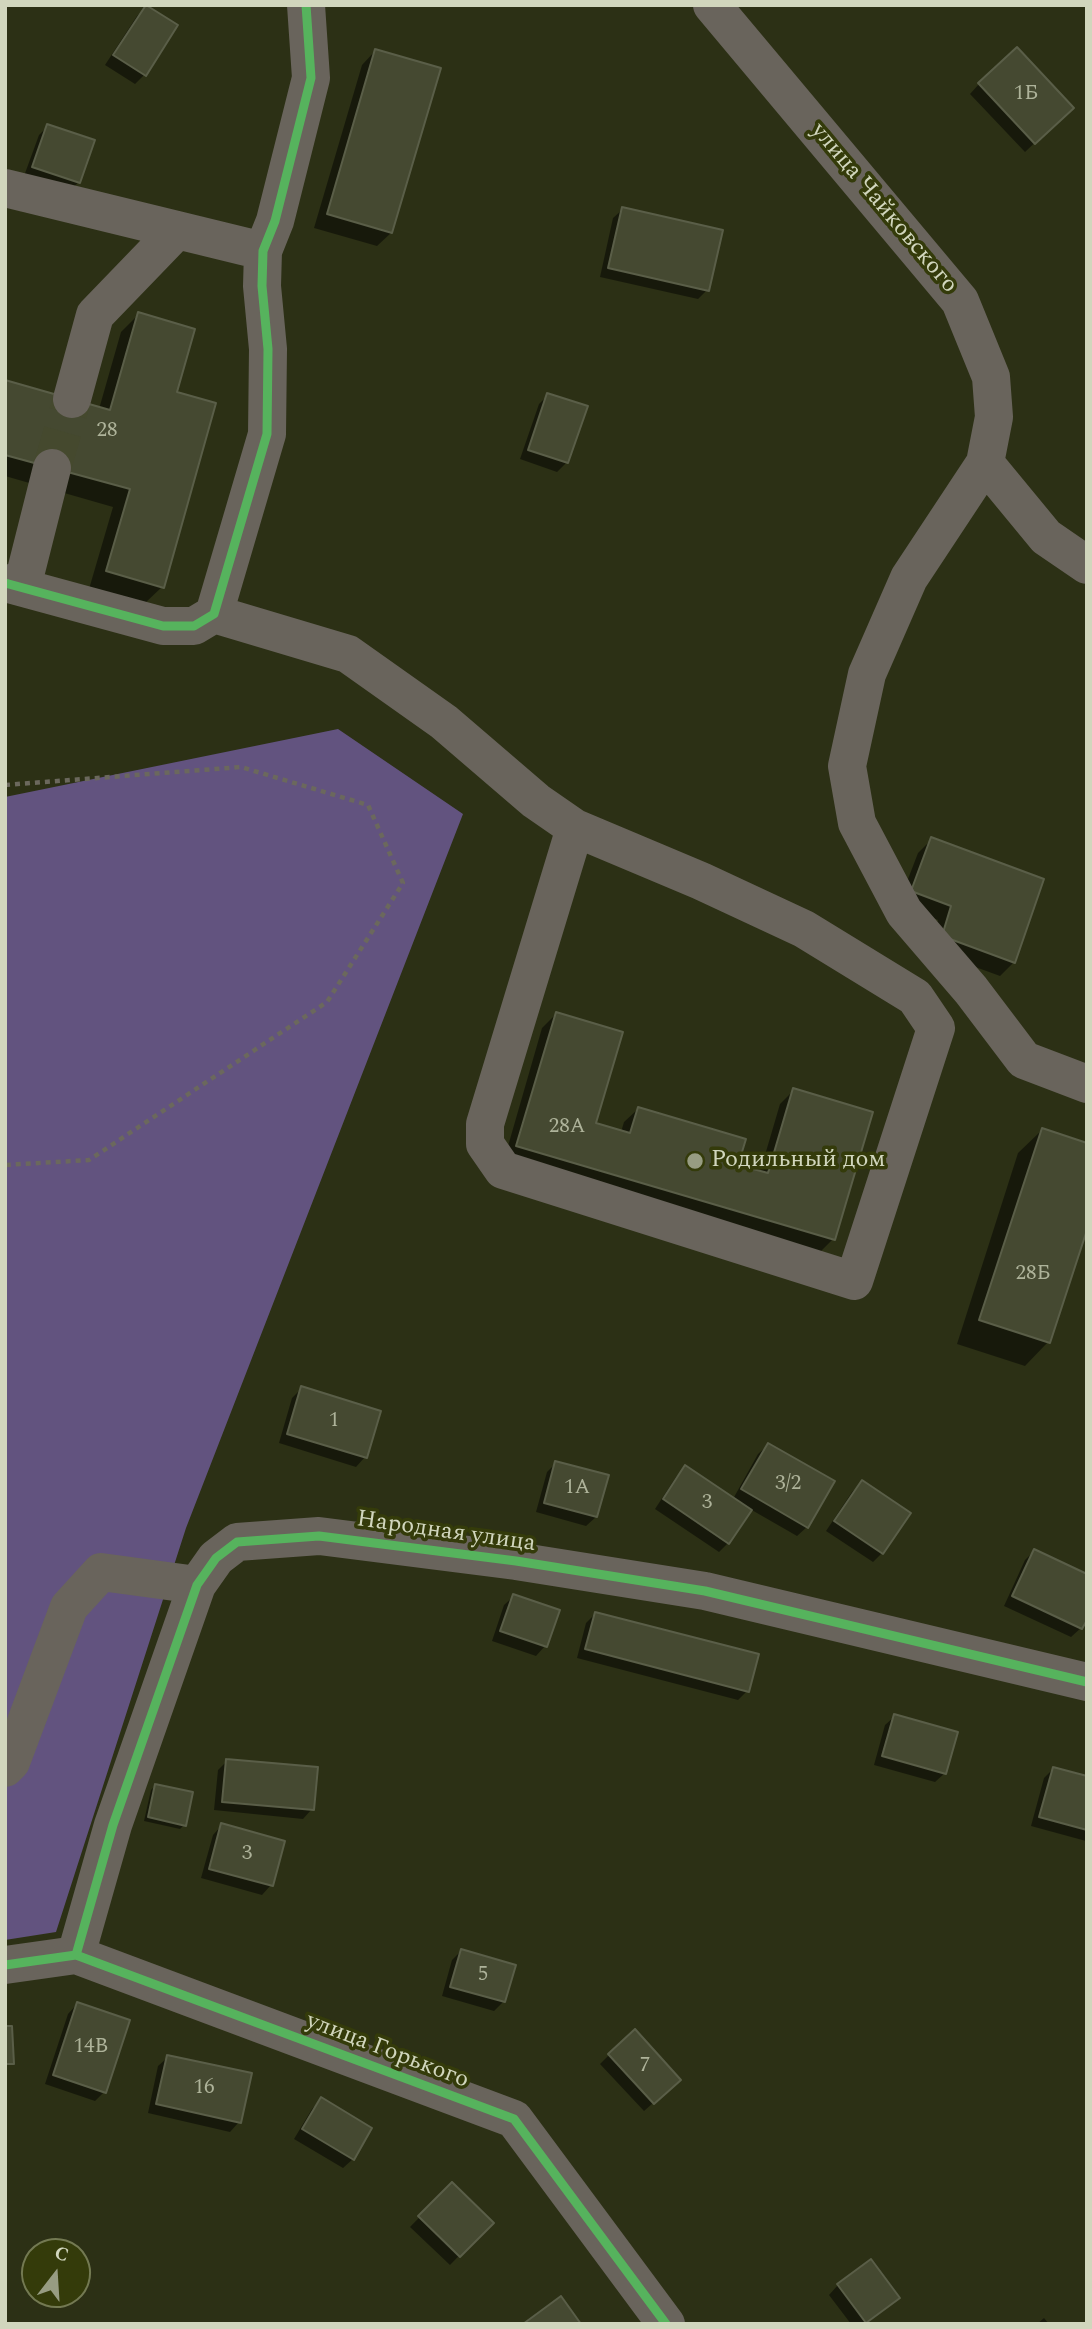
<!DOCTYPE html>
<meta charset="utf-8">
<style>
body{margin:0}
#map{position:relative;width:1092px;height:2329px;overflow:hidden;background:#2c3015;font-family:Spectral,serif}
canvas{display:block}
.frame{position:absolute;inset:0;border:7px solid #d1d6bd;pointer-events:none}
.north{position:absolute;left:21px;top:2238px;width:70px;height:70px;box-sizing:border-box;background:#343b0a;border:2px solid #737952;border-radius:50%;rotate:17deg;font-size:19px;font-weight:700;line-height:28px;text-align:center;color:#d1d6bd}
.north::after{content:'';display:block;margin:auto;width:24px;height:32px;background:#979c82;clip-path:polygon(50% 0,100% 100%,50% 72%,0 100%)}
</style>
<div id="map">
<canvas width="1092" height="2329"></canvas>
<div class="frame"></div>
<div class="north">С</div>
</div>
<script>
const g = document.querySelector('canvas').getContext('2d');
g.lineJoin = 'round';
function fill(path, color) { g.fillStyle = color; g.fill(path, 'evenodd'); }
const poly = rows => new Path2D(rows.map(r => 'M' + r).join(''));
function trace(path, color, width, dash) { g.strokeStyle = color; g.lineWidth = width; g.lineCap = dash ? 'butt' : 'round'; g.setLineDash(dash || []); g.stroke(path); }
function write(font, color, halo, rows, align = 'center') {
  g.font = font + ' Spectral,serif'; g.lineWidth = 7; g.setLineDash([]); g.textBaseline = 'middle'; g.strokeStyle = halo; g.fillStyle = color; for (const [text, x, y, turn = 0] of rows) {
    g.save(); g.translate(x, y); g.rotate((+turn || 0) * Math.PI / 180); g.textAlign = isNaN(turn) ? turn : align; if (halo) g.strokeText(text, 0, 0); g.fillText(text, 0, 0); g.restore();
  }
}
fill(poly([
 [338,729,463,814,186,1528,56,1932,5,1940,5,797]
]), '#62537f');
fill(poly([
 [146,7,144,75,135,84,105,65,137,16],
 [375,51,391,233,377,246,314,228,362,65],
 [979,84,1062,117,1025,152,970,94],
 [48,126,79,182,69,191,24,176,39,135],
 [623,209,707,290,698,299,600,277,613,218],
 [139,314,162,587,144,604,89,589,113,507,5,476,5,382,99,409,121,332],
 [548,395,567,462,557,472,520,459,539,404],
 [932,839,1014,962,1000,976,929,950,938,920,898,905,918,853],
 [556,1014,594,1124,621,1132,624,1122,638,1109,736,1166,760,1172,780,1104,794,1090,833,1239,819,1253,504,1160,542,1028],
 [1042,1130,1048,1342,1025,1366,957,1344,1018,1153],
 [302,1388,365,1457,356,1467,279,1443,292,1398],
 [768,1445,807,1527,797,1536,750,1509,728,1543,719,1552,655,1509,676,1477,686,1467,733,1499,758,1454],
 [556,1463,596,1517,586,1526,536,1512,547,1472],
 [862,1483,882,1553,873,1562,826,1531,852,1492],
 [1034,1551,1081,1628,1071,1637,1004,1606,1025,1560],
 [514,1596,557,1611,545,1646,536,1656,492,1641,504,1605],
 [595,1614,747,1691,738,1700,577,1658,586,1623],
 [895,1716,945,1773,935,1782,874,1765,885,1725],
 [227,1761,312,1809,303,1819,214,1810,218,1770],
 [1053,1769,1087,1778,1086,1841,1031,1826,1044,1778],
 [155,1786,184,1825,180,1829,144,1821,151,1790],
 [222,1825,271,1885,262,1895,201,1878,213,1835],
 [461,1951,504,2001,494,2011,442,1996,452,1960],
 [77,2004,104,2092,95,2101,45,2084,68,2014],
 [609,2055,669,2089,644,2111,600,2064],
 [168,2057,239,2122,230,2132,148,2113,158,2066],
 [321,2099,353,2159,343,2168,294,2139,312,2109],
 [452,2184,491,2223,450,2265,410,2227],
 [838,2285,898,2298,866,2324,851,2324,829,2295],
 [1044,2318,1049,2324,1037,2324]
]), '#0007');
const building = poly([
 [146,5,178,25,146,76,113,55,146,5],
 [1017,47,1074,108,1035,144,978,83,1017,47],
 [375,49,441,68,392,233,327,214,375,49],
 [47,124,95,140,80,183,32,167,47,124],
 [622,207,723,230,709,291,608,268,622,207],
 [138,312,195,329,177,392,216,403,164,588,106,571,130,489,5,455,5,380,110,410,138,312],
 [547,393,588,406,568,463,528,450,547,393],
 [931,837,1044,879,1015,963,942,936,951,906,911,891,931,837],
 [556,1012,623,1032,596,1123,630,1133,638,1107,746,1139,738,1165,768,1173,793,1088,873,1112,835,1240,516,1146,556,1012],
 [1042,1128,1087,1143,1087,1230,1050,1343,979,1320,1042,1128],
 [301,1386,381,1411,367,1458,287,1434,301,1386],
 [768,1443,835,1481,808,1528,741,1489,768,1443],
 [555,1461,609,1475,597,1517,544,1503,555,1461],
 [685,1465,752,1510,729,1544,663,1499,685,1465],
 [862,1480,911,1513,883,1554,834,1521,862,1480],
 [1034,1549,1087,1574,1087,1620,1082,1629,1012,1596,1034,1549],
 [513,1594,560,1610,547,1647,500,1631,513,1594],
 [595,1612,759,1654,749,1692,585,1649,595,1612],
 [894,1714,958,1732,946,1774,882,1756,894,1714],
 [226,1759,318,1767,314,1810,222,1802,226,1759],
 [1053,1767,1087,1776,1087,1830,1039,1817,1053,1767],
 [155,1784,193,1792,186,1826,148,1817,155,1784],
 [221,1823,285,1841,273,1886,209,1869,221,1823],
 [461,1949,516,1965,505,2002,450,1987,461,1949],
 [77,2002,130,2020,106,2093,53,2075,77,2002],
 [5,2026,12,2026,14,2064,5,2064,5,2026],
 [635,2029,681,2080,654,2104,608,2054,635,2029],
 [167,2055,252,2073,241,2123,156,2104,167,2055],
 [321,2097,372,2128,354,2160,302,2129,321,2097],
 [452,2182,494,2223,460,2257,418,2216,452,2182],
 [871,2259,900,2298,866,2323,837,2284,871,2259],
 [561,2296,581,2324,523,2324,561,2296]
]);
fill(building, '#454931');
trace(building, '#5a5e48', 2);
trace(poly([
 [52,468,72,399]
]), '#45492e', 38, [38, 19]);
trace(poly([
 [5,785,241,767,368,805,403,883,327,1002,89,1160,5,1165]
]), '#6b685d', 4.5, [5, 5]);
trace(poly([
 [712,5,960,301,991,377,994,417,985,463,1046,537,1087,565],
 [5,188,263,251],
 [72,399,95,315,177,230],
 [985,463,909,578,867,674,847,766,857,823,904,912,971,990,1024,1060,1087,1084],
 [5,583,163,626,194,626,214,614,267,434,268,349,262,286,263,251,275,221,311,78,306,5],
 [22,587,52,468],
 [214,614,348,654,444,722,536,801,575,828,701,881,804,929,915,997,936,1028,854,1281,503,1170,485,1144,485,1124,575,828],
 [5,1768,11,1762,69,1607,101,1572,197,1585],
 [76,1955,113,1825,197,1585,216,1558,237,1542,319,1536,516,1561,705,1591,1087,1682],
 [5,1965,76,1955,514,2119,666,2324]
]), '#69645c', 38);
trace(poly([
 [5,583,163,626,194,626,214,614,267,434,268,349,262,286,263,251,275,221,311,78,306,5],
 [76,1955,113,1825,197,1585,216,1558,237,1542,319,1536,516,1561,705,1591,1087,1682],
 [5,1965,76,1955,514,2119,666,2324]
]), '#56b35d', 9);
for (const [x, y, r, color] of [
 [695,1161,9,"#979c82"]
]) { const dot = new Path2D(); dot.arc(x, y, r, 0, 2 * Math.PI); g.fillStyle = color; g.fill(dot); trace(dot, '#343b0a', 2.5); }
write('21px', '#aeb39a', null, [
 ["1Б",1026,95],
 ["28",107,432],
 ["28А",567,1128],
 ["28Б",1033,1275],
 ["1",334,1422],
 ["3/2",788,1485],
 ["1А",577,1489],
 ["3",707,1504],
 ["3",247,1855],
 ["5",483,1976],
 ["14В",91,2048],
 ["7",645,2067],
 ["16",204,2089]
]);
write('24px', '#d1d6bd', '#343b0a', [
 ["улица Чайковского",883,209,50],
 ["Народная улица",446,1533,8],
 ["улица Горького",387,2052,21]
]);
write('24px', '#d1d6bd', '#343b0a', [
 ["Родильный дом",711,1161]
], 'left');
</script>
